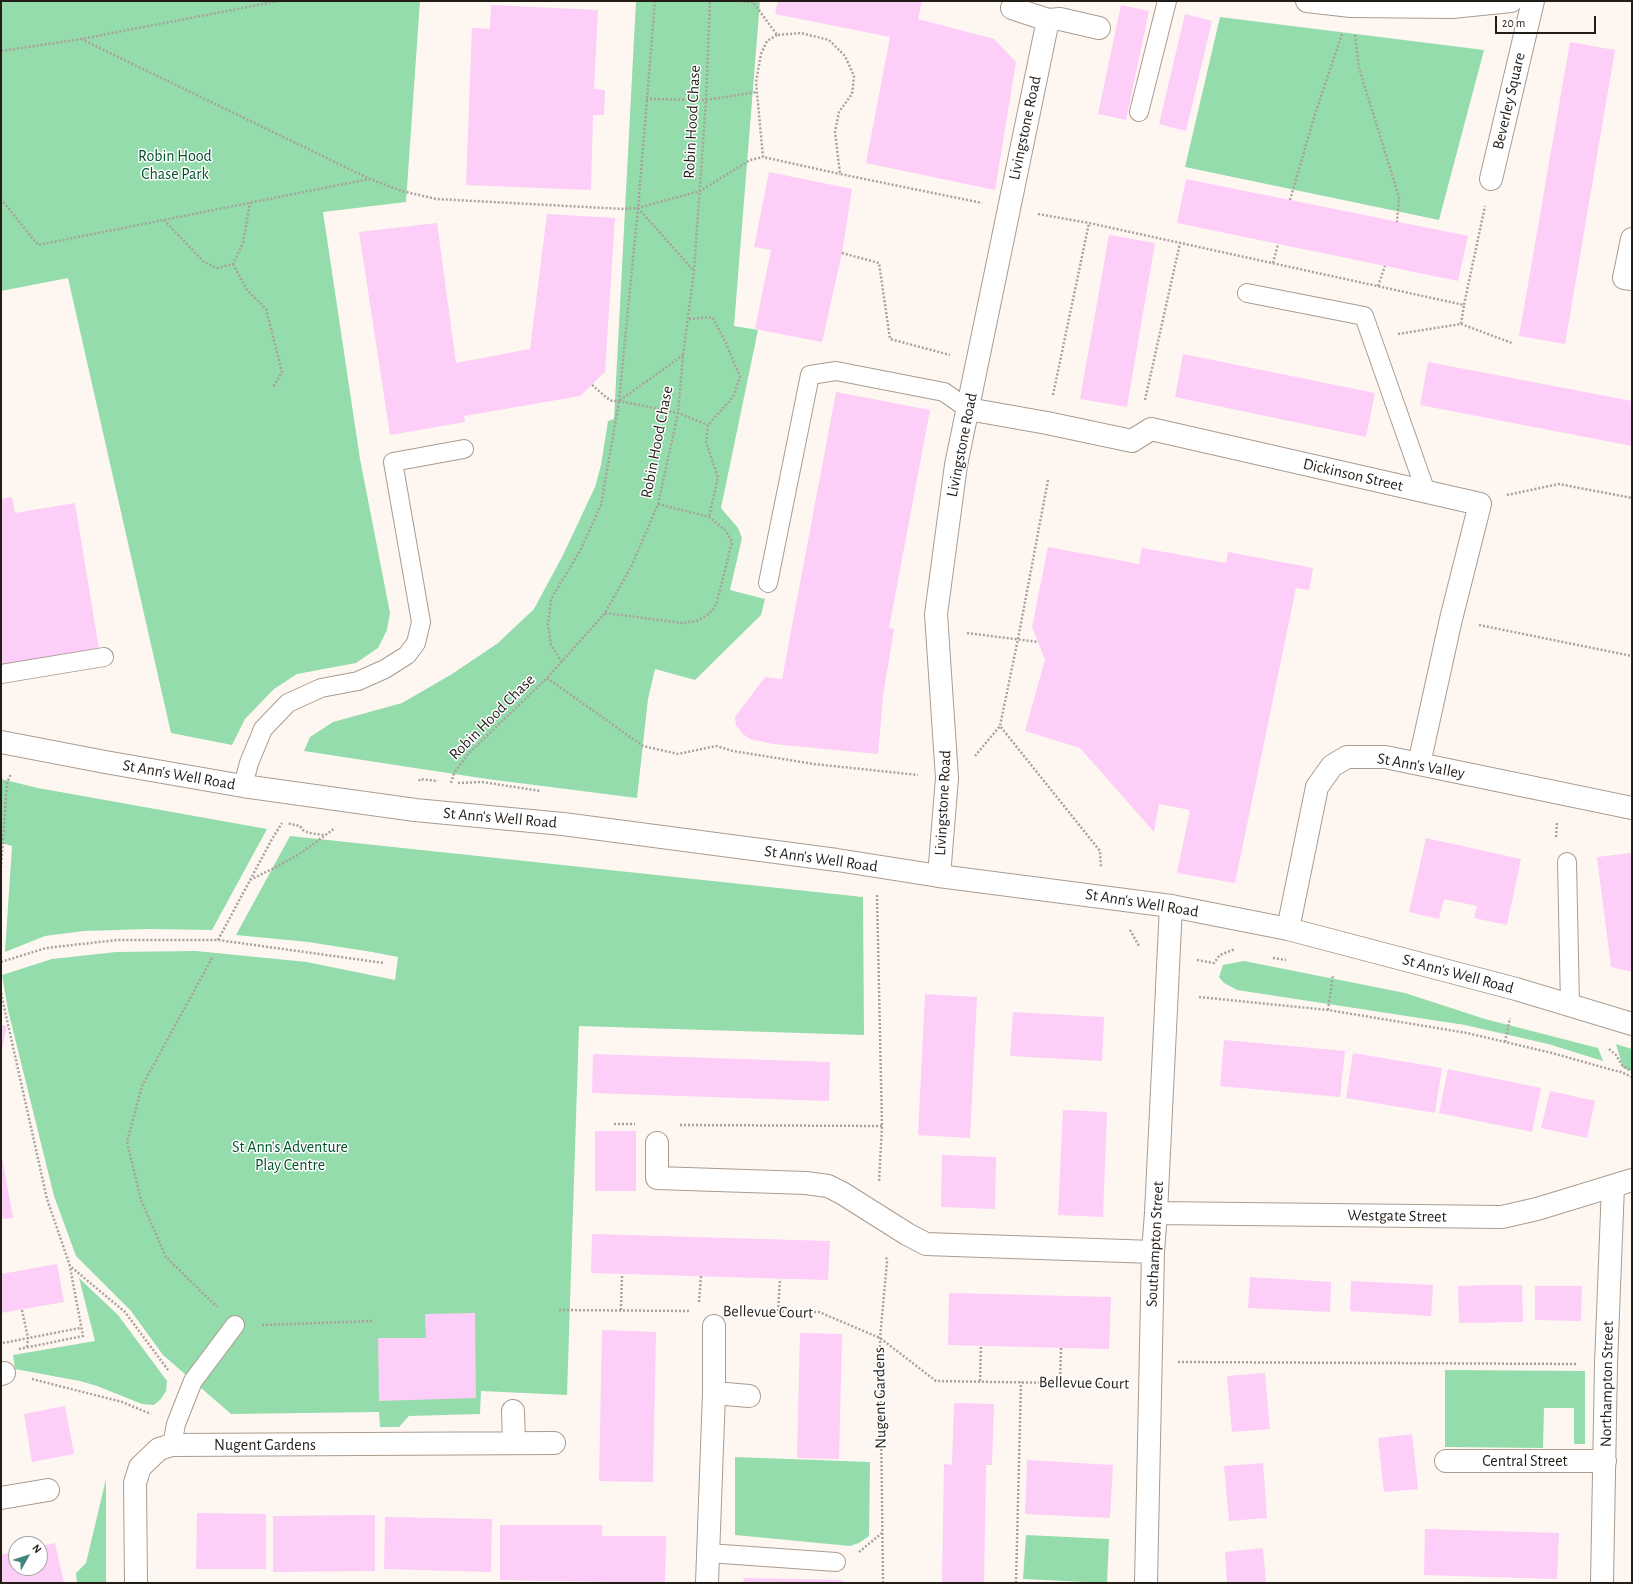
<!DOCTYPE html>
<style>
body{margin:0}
#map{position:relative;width:1633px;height:1584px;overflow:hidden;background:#fef7f1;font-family:"Alegreya Sans",sans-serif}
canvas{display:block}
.frame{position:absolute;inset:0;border:2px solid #231d18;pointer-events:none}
.north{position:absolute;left:8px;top:1536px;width:40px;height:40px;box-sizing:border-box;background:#fff;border:1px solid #a7a5a3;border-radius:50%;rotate:51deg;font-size:11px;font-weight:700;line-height:16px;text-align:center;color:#231d18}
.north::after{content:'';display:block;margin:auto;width:14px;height:18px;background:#41877f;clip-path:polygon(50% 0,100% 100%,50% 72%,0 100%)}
.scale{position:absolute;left:1495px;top:16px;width:101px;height:18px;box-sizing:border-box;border:2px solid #231d18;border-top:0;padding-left:5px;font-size:12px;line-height:14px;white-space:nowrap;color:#231d18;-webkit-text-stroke:3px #fff;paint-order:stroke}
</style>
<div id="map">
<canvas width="1633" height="1584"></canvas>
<div class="frame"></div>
<div class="north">N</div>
<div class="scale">20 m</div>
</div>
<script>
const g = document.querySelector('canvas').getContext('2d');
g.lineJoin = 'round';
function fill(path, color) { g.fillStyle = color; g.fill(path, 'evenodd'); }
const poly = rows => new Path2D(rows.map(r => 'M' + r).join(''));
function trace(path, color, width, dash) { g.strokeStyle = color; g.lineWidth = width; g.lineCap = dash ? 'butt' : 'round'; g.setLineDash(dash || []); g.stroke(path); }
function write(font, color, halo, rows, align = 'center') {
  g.font = font + ' "Alegreya Sans",sans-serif'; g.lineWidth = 3; g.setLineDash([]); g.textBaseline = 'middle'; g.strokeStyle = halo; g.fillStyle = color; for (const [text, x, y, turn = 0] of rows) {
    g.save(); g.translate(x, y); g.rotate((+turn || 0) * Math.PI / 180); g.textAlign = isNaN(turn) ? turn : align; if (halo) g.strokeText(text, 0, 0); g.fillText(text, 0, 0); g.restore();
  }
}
fill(poly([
 [1,1,420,1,406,202,323,212,360,459,390,613,387,630,378,648,356,663,297,674,274,689,245,719,232,745,171,733,68,278,1,291],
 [636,1,760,1,734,326,758,330,721,508,738,528,742,538,730,590,765,599,761,615,695,680,655,669,648,699,637,798,487,779,304,751,310,737,333,722,402,703,452,674,498,643,534,609,563,555,595,487,601,465,608,421,614,419],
 [1220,17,1484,50,1439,220,1185,167],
 [1,779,38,788,267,829,212,930,148,929,84,931,45,936,5,952,12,846,1,843],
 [290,836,863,897,864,1035,579,1026,567,1395,481,1391,480,1414,409,1416,399,1427,380,1427,379,1412,231,1414,163,1355,131,1311,76,1256,54,1196,8,1010,2,975,52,959,116,952,196,951,307,962,395,980,398,957,372,952,308,942,236,935],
 [1244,961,1405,993,1485,1019,1598,1048,1603,1061,1548,1044,1465,1025,1237,990,1224,983,1219,977,1223,965],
 [1616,1044,1632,1049,1632,1071,1623,1068],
 [79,1278,118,1315,167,1381,166,1391,161,1399,154,1405,142,1404,97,1386,80,1381,15,1369,13,1355,95,1341],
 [1445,1370,1585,1371,1585,1444,1574,1444,1574,1408,1544,1408,1543,1448,1445,1447],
 [735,1457,870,1462,869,1536,859,1543,850,1546,735,1535],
 [106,1479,106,1583,77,1583,76,1573,86,1563],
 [1026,1535,1109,1539,1107,1583,1023,1579]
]), '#94dcac');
fill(poly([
 [778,1,922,1,918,19,994,39,1016,62,995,190,866,163,890,37,775,14],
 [491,5,598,10,594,89,605,90,604,115,593,115,591,190,466,185,472,28,490,29],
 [1121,5,1149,11,1126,120,1098,114],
 [1185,14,1212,21,1186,131,1159,124],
 [1570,42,1615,50,1565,344,1519,336],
 [769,172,852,189,842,253,822,342,755,329,771,250,754,247],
 [1186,179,1468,236,1458,281,1177,223],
 [547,214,615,218,605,372,580,396,464,416,465,422,390,435,359,232,437,223,456,363,530,349],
 [1109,235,1155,243,1127,407,1080,399],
 [1183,354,1375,393,1366,437,1175,397],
 [1428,362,1632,401,1632,446,1420,405],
 [836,392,930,410,889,628,894,629,883,696,878,754,773,744,750,739,743,734,736,725,735,717,765,677,782,679],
 [12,497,15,513,75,503,99,649,1,665,1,499],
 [1048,547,1139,564,1142,548,1226,563,1228,552,1313,568,1309,590,1296,588,1235,883,1177,873,1190,810,1159,804,1154,832,1080,748,1025,731,1045,660,1032,627],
 [1426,838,1521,859,1507,925,1474,918,1477,906,1444,899,1439,919,1409,912],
 [1632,853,1632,972,1611,967,1597,857],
 [925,994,977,997,970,1138,918,1135],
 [1013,1012,1104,1017,1102,1061,1010,1056],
 [1,1025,7,1026,2,1050,1,1050],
 [1224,1040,1345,1051,1340,1097,1220,1086],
 [1353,1053,1442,1068,1435,1113,1346,1098],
 [593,1054,830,1062,829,1101,592,1093],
 [1448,1069,1541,1088,1532,1132,1439,1113],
 [1550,1091,1595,1101,1587,1138,1541,1128],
 [1063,1110,1107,1112,1103,1217,1058,1215],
 [595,1131,636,1131,636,1191,595,1191],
 [1,1151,13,1218,1,1219],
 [942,1155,996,1157,995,1209,941,1207],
 [592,1234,830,1241,828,1280,591,1273],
 [57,1264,64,1302,1,1313,1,1274],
 [1250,1277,1331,1282,1330,1312,1248,1308],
 [1351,1281,1433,1285,1431,1316,1350,1311],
 [1490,1285,1522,1285,1523,1322,1459,1323,1458,1286],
 [1535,1286,1582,1286,1581,1321,1535,1320],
 [949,1293,1111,1297,1109,1349,948,1345],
 [475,1313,476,1398,379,1401,378,1338,426,1338,425,1314],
 [602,1330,656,1332,653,1482,599,1481],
 [800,1333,842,1334,839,1459,797,1458],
 [1265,1373,1270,1429,1232,1432,1227,1376],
 [954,1403,994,1404,992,1465,986,1465,984,1583,942,1583,944,1464,952,1465],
 [65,1406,74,1454,32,1462,24,1414],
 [1412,1434,1418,1489,1384,1492,1378,1438],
 [1027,1460,1113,1465,1110,1518,1025,1514],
 [1263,1463,1267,1518,1229,1521,1224,1466],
 [197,1513,266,1514,266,1569,196,1569],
 [375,1515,375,1571,273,1572,273,1516],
 [385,1517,492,1519,491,1572,384,1569],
 [500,1525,602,1525,602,1536,666,1536,665,1583,500,1580],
 [1425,1529,1559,1533,1557,1579,1424,1575],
 [55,1543,64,1583,1,1583,1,1555,16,1551,16,1568,40,1568,40,1546],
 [1263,1548,1266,1583,1227,1583,1225,1552],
 [744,1578,843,1580,843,1583,743,1583]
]), '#fdcef8');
const lane = poly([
 [1139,112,1167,1],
 [1247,293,1364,316,1426,492],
 [768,583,810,375,836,371,944,392,968,409],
 [1,674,104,657],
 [243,786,249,763,263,729,288,703,321,688,358,681,385,669,407,655,416,643,421,622,393,462,464,449],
 [1567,862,1570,1005],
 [172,1445,176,1424,193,1381,235,1325],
 [708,1553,836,1562]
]);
const street = poly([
 [1307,1,1351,6,1452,7,1511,1],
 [1012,8,1048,20,1060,19,1099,28],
 [1491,179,1533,1],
 [1632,239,1624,278,1632,279],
 [968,409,1047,423,1132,441,1151,429,1480,504,1451,619,1419,764],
 [939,876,947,778,936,614,956,465,1048,20],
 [1288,929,1317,787,1332,766,1347,757,1385,757,1632,808],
 [657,1143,657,1178,806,1183,828,1186,842,1193,907,1234,926,1244,1153,1252],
 [1156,1213,1502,1217,1537,1209,1632,1180],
 [1,1374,4,1373],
 [714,1393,749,1396],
 [513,1411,514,1443],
 [1446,1461,1605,1461],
 [1,1498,48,1490],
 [136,1583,135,1483,140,1467,159,1449,172,1445,554,1443],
 [707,1583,714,1393,714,1326],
 [1146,1583,1153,1252,1156,1213,1171,906],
 [1602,1583,1606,1364,1613,1186]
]);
const secondary = poly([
 [1,742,105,762,243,786,415,810,563,824,837,860,939,876,1171,906,1288,929,1516,989,1632,1024]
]);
trace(lane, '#ab9b8e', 20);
trace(street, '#ab9b8e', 24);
trace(secondary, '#ab9b8e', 24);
trace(poly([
 [735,1,753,2,777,35,801,33,829,40,845,56,854,76,852,94,839,112,835,132,840,174,982,203],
 [777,35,767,41,761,54,756,82,763,157,840,174],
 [1355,35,1359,68,1399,197,1397,222],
 [81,39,370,179,402,191,436,199,624,209,638,208,700,191,750,160,763,157],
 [1,51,81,39,279,1],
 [646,99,706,100,757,92],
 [1,199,38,245,369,179],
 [1290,200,1315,114,1342,34],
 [638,208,694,271],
 [1038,214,1089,223,1464,305,1485,206],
 [164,220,204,262,217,268,233,264,243,243,250,203],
 [842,253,879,263,890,339,950,355],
 [1273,263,1278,244],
 [233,264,247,290,266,309,282,372,273,387],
 [1378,286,1385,266],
 [689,319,712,317,726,343,740,377,733,397,708,425,706,442,718,477,709,517],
 [1461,324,1512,343],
 [1398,334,1461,324,1464,305],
 [592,385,607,398,612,401,619,401,678,413,708,425],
 [1053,395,1089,223],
 [1145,400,1180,243],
 [619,401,638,208,655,1],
 [1048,480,1018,639,1000,726,1100,851,1101,868],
 [1507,495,1559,484,1632,498],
 [605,613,682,623,696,621,706,616,712,611,717,602,732,542,726,531,709,517,658,504],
 [1479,625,1632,656],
 [967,633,1038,642],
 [562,662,551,645,548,625,551,599,580,551,601,505,619,401,683,355],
 [547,678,643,746,678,754,716,746,733,751,814,764,918,775],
 [975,756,1000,726],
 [419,781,420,779,438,781],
 [451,783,454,773,469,753,547,678,605,613,632,565,658,504,678,413,683,355,694,271,706,100,710,1],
 [458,783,482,782,541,791],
 [289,823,290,824,300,826,303,830,309,833,324,835],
 [1556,837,1557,822],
 [1,868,7,783,11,774],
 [250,880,278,866,301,853,335,828],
 [877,895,882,1126,879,1182],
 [1130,930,1139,946],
 [218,940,272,839,282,823],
 [212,958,142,1086,127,1142,141,1200,166,1257,217,1307],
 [1273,958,1286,960],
 [1197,960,1214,963,1220,955,1235,949],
 [1,962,46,948,117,940,218,940,384,963],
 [1,993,47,1199,70,1266,125,1312,168,1370],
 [1199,997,1328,1010,1467,1033,1552,1053,1616,1071,1619,1071,1632,1077],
 [1328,1010,1333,975],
 [1505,1042,1510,1018],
 [1609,1049,1616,1055,1622,1065,1632,1072],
 [614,1124,635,1124],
 [680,1125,882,1126],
 [699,1302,701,1276],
 [559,1310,691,1311],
 [621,1310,622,1274],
 [738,1311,819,1312,880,1338,936,1381,1121,1384],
 [778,1311,780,1279],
 [262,1325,372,1321],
 [3,1343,80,1328],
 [27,1347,28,1338],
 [19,1349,83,1336,70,1267],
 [1178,1362,1577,1364],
 [32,1379,122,1402,151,1414],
 [980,1381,981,1346],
 [1060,1382,1061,1348],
 [859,1552,882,1533],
 [883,1583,880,1338,887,1262,886,1256],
 [1016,1583,1021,1382]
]), '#a9a29c', 2.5, [2, 2]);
trace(lane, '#fff', 18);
trace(street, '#fff', 22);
trace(secondary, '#fff', 22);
trace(poly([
 [22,1310,28,1338]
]), '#a9a29c', 2.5, [2, 2]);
write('16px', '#231d18', '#fff', [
 ["Beverley Square",1509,101,-77],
 ["Robin Hood Chase",692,122,-87],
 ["Livingstone Road",1025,128,-78],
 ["Robin Hood Chase",657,442,-79],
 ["Livingstone Road",962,445,-79],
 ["Dickinson Street",1353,475,13],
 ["Robin Hood Chase",492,717,-45],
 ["St Ann's Valley",1421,766,10],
 ["St Ann's Well Road",179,775,10],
 ["Livingstone Road",943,803,-87],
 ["St Ann's Well Road",500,818,5],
 ["St Ann's Well Road",821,859,8],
 ["St Ann's Well Road",1142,903,9],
 ["St Ann's Well Road",1458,974,15],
 ["Westgate Street",1397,1216,1],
 ["Southampton Street",1155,1244,-87],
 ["Bellevue Court",768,1312,1],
 ["Bellevue Court",1084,1383,1],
 ["Northampton Street",1607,1384,-89],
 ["Nugent Gardens",880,1398,-91],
 ["Nugent Gardens",265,1445],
 ["Central Street",1525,1461]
]);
write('16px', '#04522c', '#fff', [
 ["Robin Hood",175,156],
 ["Chase Park",175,174],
 ["St Ann's Adventure",290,1147],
 ["Play Centre",290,1165]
]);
</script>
